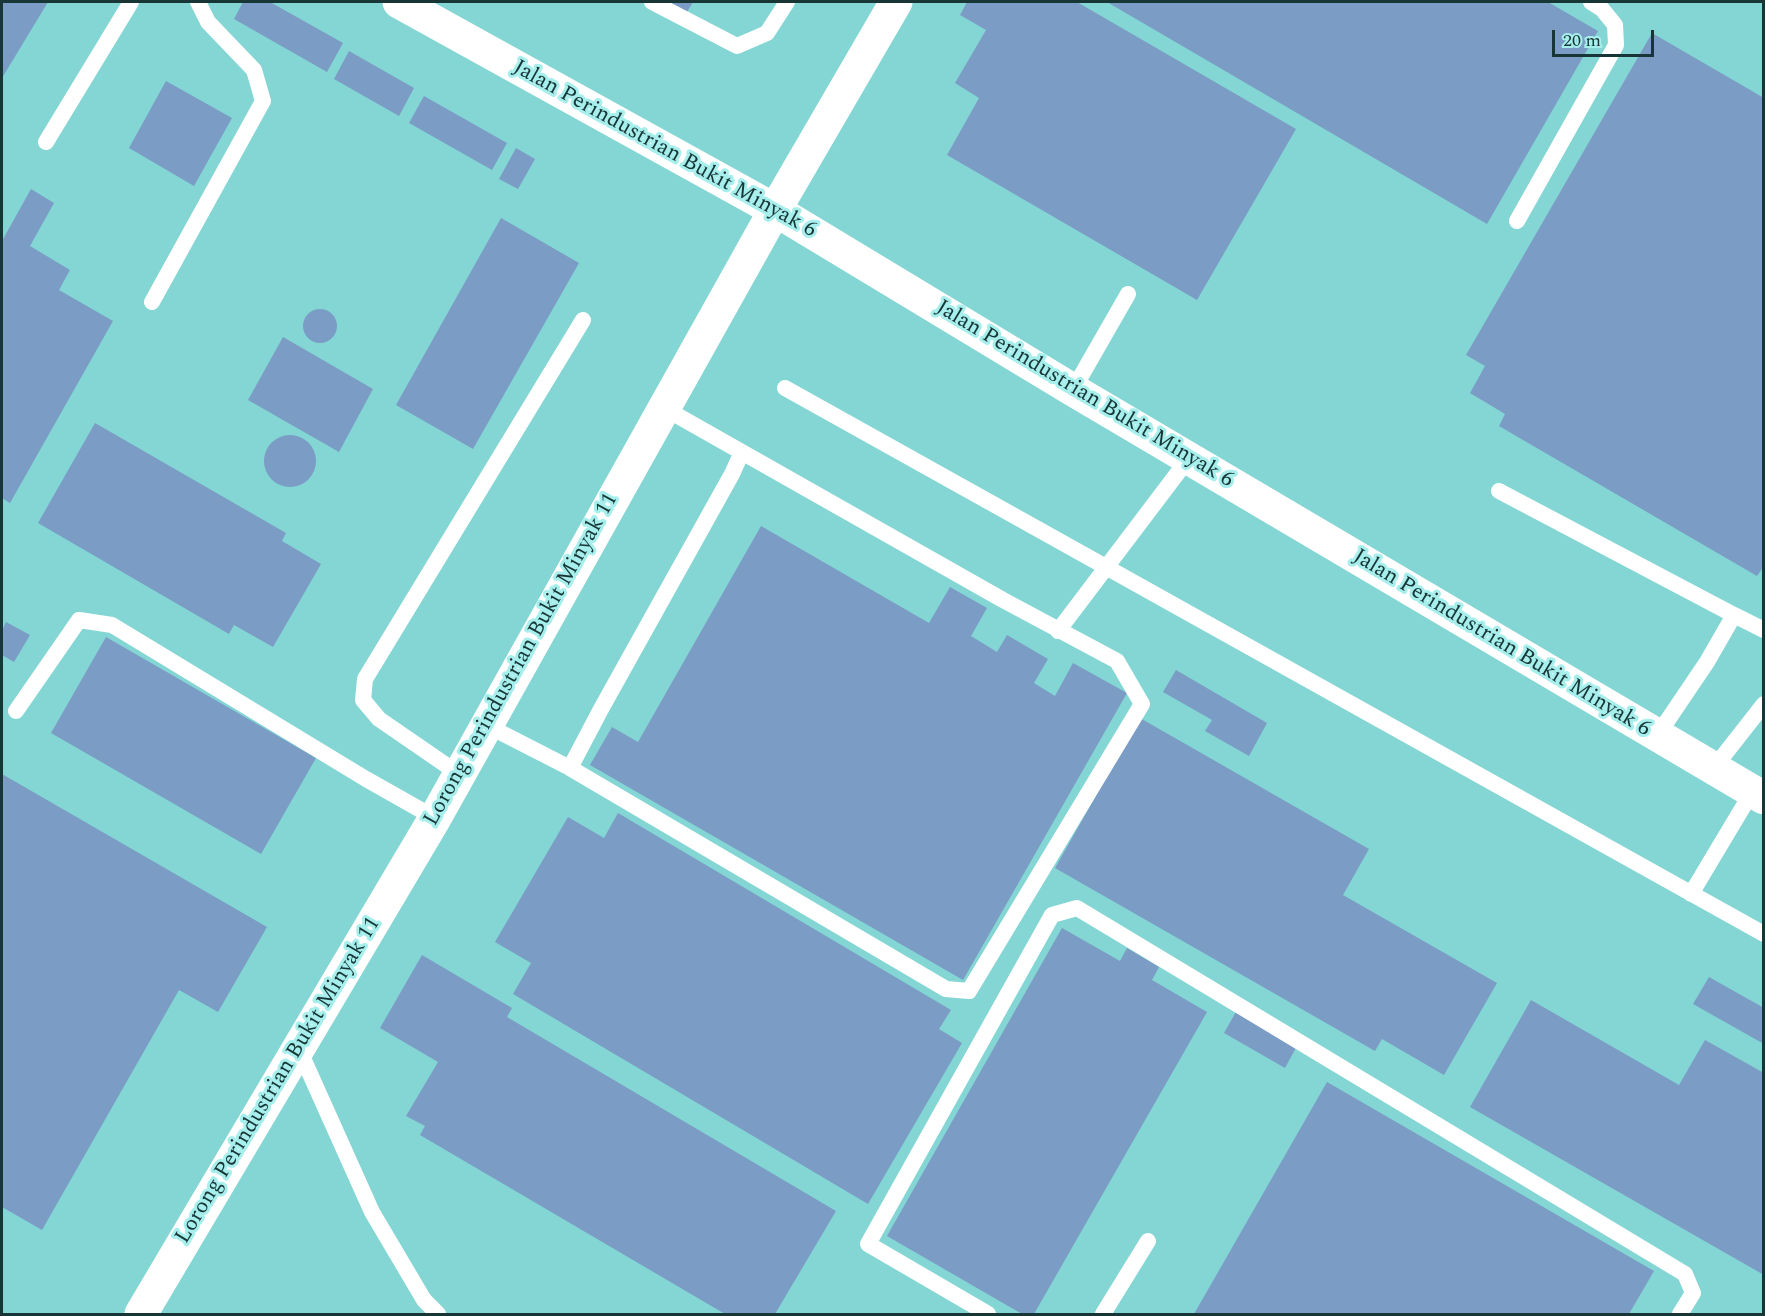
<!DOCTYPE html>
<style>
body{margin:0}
#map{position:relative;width:1765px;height:1316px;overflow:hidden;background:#99e2e0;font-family:Spectral,serif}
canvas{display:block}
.frame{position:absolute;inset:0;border:3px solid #183636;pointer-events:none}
.scale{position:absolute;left:1552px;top:30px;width:102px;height:27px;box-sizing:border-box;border:3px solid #183636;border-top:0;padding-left:8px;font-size:18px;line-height:21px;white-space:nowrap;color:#183636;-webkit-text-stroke:4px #a6efed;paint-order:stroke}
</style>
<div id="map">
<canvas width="1765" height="1316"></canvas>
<div class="frame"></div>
<div class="scale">20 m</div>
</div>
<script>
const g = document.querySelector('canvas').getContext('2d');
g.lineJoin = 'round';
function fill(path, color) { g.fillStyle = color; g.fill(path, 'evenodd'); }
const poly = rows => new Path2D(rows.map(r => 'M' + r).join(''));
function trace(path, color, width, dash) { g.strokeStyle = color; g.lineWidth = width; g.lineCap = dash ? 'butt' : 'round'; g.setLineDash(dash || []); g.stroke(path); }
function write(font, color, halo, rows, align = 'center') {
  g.font = font + ' Spectral,serif'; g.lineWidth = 6; g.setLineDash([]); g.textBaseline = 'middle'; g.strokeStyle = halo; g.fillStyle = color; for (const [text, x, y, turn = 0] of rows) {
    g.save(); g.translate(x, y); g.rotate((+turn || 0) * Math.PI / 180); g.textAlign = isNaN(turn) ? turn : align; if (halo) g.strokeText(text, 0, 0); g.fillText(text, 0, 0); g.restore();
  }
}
fill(poly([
 [2,2,1763,2,1763,1314,2,1314]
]), '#84d6d4');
fill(poly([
 [2,2,48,2,2,78],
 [243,2,270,2,343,43,327,72,234,19],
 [669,2,693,2,687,12],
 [967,2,1077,2,1296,129,1197,300,947,155,979,98,955,83,986,30,960,15],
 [1107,2,1548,2,1598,31,1487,224],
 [1652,33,1764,98,1764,566,1757,576,1499,426,1505,414,1470,393,1485,366,1466,355],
 [349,51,414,88,399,116,334,79],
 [166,81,232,118,194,186,129,148],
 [424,96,507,143,492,170,409,123],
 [516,148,535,159,518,189,499,179],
 [31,189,54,203,30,246,70,270,59,290,113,321,10,503,2,498,2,241],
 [501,218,579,263,473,449,396,405],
 '303 326a17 17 0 1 1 34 0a17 17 0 1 1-34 0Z',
 [283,337,373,389,339,452,248,400],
 [95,423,286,533,282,541,321,564,273,647,234,625,229,634,38,523],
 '264 461a26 26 0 1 1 52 0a26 26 0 1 1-52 0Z',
 [761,526,929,623,950,587,987,608,971,636,997,652,1007,635,1048,659,1034,683,1055,696,1073,663,1127,693,963,980,590,765,612,727,638,742],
 [6,622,30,635,14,662,2,655,2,631],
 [106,637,316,758,261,854,51,733],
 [1176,670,1267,723,1249,756,1205,731,1212,720,1163,692],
 [1140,718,1369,849,1343,895,1497,983,1444,1075,1382,1039,1375,1051,1055,868],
 [2,774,267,927,218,1012,179,990,42,1230,2,1207],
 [618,813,951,1010,939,1029,962,1043,868,1204,513,994,531,963,495,942,568,817,604,838],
 [1062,928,1120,961,1127,948,1159,967,1152,980,1207,1012,1034,1314,1022,1314,887,1236],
 [422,955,512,1008,507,1017,836,1211,775,1314,725,1314,420,1135,425,1126,406,1116,438,1062,380,1028],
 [1709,977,1764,1008,1764,1044,1693,1004],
 [1531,1000,1679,1085,1705,1040,1764,1073,1764,1275,1470,1107],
 [1237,1010,1298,1044,1285,1068,1224,1033],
 [1327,1082,1654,1271,1629,1314,1194,1314]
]), '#7a9cc5');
trace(poly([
 [652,2,737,46,767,33,787,2],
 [46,142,131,2],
 [1517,221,1616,45,1615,25,1602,9,1591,2],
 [152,302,263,101,254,70,208,22,198,2],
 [785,388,1764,934],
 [1073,390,1128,294],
 [1499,491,1734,615,1707,662,1657,736],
 [1734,615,1764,630],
 [1058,631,1189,458],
 [16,711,79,620,112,625,366,779,435,818],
 [486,725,570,768,946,989,969,991,1142,704,1117,661,1003,600,664,408],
 [570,768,601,709,732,474,742,452],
 [1713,769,1764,704],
 [459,774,379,719,363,700,365,679,583,320],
 [1691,894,1752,792],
 [298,1047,372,1212,424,1300,438,1314],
 [988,1314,868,1244,1052,915,1077,908,1685,1274,1693,1293,1680,1314],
 [1103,1314,1148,1241]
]), '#fff', 16);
trace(poly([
 [399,2,775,210,1073,390,1764,798],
 [141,1314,435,818,775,210,896,2]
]), '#fff', 33);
write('22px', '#183636', '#a6efed', [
 ["Jalan Perindustrian Bukit Minyak 6",664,150,29],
 ["Jalan Perindustrian Bukit Minyak 6",1084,395,31],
 ["Jalan Perindustrian Bukit Minyak 6",1501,644,31],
 ["Lorong Perindustrian Bukit Minyak 11",522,660,-61],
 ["Lorong Perindustrian Bukit Minyak 11",279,1081,-59]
]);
</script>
